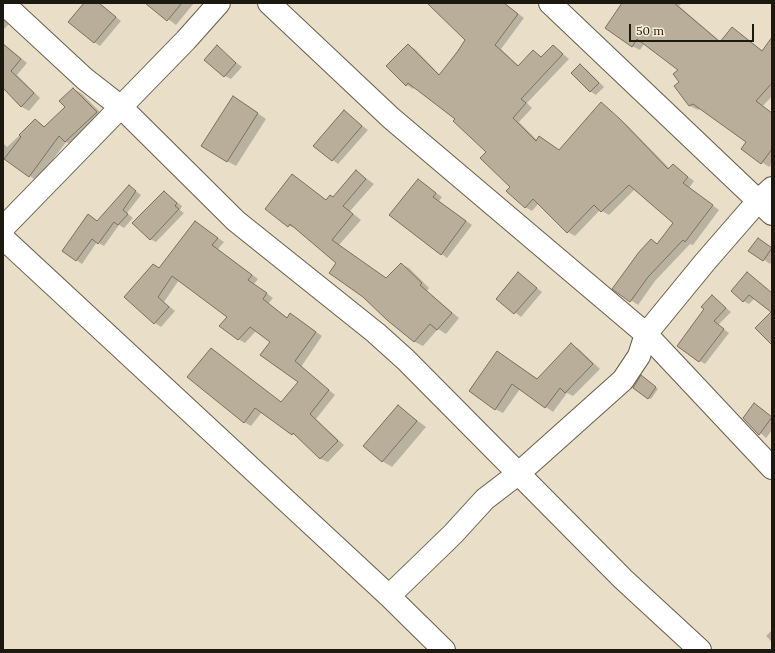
<!DOCTYPE html>
<style>
body{margin:0}
#map{position:relative;width:775px;height:653px;overflow:hidden;background:#e9dfc9;font-family:Lora,serif}
canvas{display:block}
.frame{position:absolute;inset:0;border:4px solid #1c1911;pointer-events:none}
.scale{position:absolute;left:629px;top:24px;width:125px;height:18px;box-sizing:border-box;border:2px solid #1c1911;border-top:0;padding-left:5px;font-size:12px;line-height:14px;white-space:nowrap;color:#1c1911;-webkit-text-stroke:3px #f7ecd6;paint-order:stroke}
</style>
<div id="map">
<canvas width="775" height="653"></canvas>
<div class="frame"></div>
<div class="scale">50 m</div>
</div>
<script>
const g = document.querySelector('canvas').getContext('2d');
g.lineJoin = 'round';
function fill(path, color) { g.fillStyle = color; g.fill(path, 'evenodd'); }
const poly = rows => new Path2D(rows.map(r => 'M' + r).join(''));
function trace(path, color, width, dash) { g.strokeStyle = color; g.lineWidth = width; g.lineCap = dash ? 'butt' : 'round'; g.setLineDash(dash || []); g.stroke(path); }
fill(poly([
 [85,3,99,3,121,21,100,46,94,42],
 [147,3,194,3,176,25],
 [437,3,504,3,524,18,501,49,519,66,534,52,542,57,553,46,569,59,527,103,532,108,519,122,537,140,560,151,601,104,627,125,670,169,673,165,694,181,689,188,719,210,693,245,690,244,655,281,638,305,613,288,651,240,658,244,674,223,635,189,609,215,600,210,575,236,568,232,539,203,532,211,525,207,487,152,457,119,415,87,413,89,407,85,408,45,415,49,440,75,466,39],
 [624,3,679,3,681,4,679,6,721,42,732,28,763,51,772,39,772,96,763,106,772,113,772,164,769,167,742,149,747,142,700,108,698,110,690,106,676,86,681,82,680,70,645,43,640,50,632,46],
 [3,18,9,24,3,30],
 [3,43,27,63,17,75,40,98,29,111,22,107,5,89,3,92],
 [217,47,242,67,231,79,225,76],
 [580,65,586,69,604,87,596,95,590,91],
 [73,89,81,93,104,116,73,146,66,142,37,181,3,157,3,143,7,147,36,120,45,127,66,107],
 [241,102,266,119,236,166,227,161],
 [344,112,368,130,338,164,315,146],
 [356,171,374,184,350,211,361,220,339,245,386,279,401,264,409,268,429,288,427,291,459,318,446,334,438,329,423,346,415,342,364,296,338,263,298,229,289,226,266,208,292,175,327,201,333,198],
 [418,180,442,197,439,201,472,225,447,258,391,215],
 [134,190,141,195,127,213,133,218,124,228,119,225,104,246,97,242,82,264,76,260,89,216,98,222],
 [164,192,182,206,180,210,184,213,156,242,150,239],
 [195,222,224,242,218,249,258,279,254,284,273,298,268,304,288,318,297,318,322,336,301,367,335,395,316,419,344,445,328,462,321,459,299,438,262,412,251,426,244,422,211,349,282,403,299,382,271,342,256,331,245,343,238,339,228,317,179,280,164,302,175,311,161,327,155,323,160,269],
 [764,242,772,248,772,261,770,264,750,250],
 [519,274,542,292,521,317,498,299],
 [747,274,772,293,772,311,755,298,749,304,743,301],
 [712,296,731,312,718,325,729,333,705,364,700,361,705,309],
 [571,344,579,349,600,369,573,396,567,393,553,412,520,389,503,413,495,409,498,352,538,379],
 [644,378,658,389,651,399,648,398],
 [755,405,772,417,772,430,766,438,744,418],
 [398,406,426,427,392,467,382,461],
 [772,630,772,642,766,636]
]), '#0003');
const building = poly([
 [84,3,99,3,116,17,94,43,68,22,84,3],
 [145,3,182,3,167,21,145,3],
 [427,3,504,3,518,14,495,45,518,66,533,50,541,57,553,45,563,54,521,99,526,103,513,118,536,141,539,136,559,150,601,102,620,119,668,169,673,164,688,177,683,183,713,205,685,242,683,240,648,277,630,302,612,289,639,252,651,239,657,244,673,223,629,185,601,212,594,205,567,233,533,199,525,208,506,191,510,187,480,158,486,152,453,121,455,119,408,83,406,86,386,66,408,44,439,75,458,51,465,40,427,3],
 [622,3,674,3,720,42,732,27,762,51,772,37,772,83,756,101,772,113,772,149,761,164,741,149,746,142,693,104,689,106,674,86,679,82,673,74,678,70,637,39,632,47,605,28,622,3],
 [3,44,21,59,11,71,34,93,21,107,3,88,3,44],
 [217,45,236,63,224,77,204,60,217,45],
 [580,64,599,83,590,92,571,73,580,64],
 [73,88,97,112,65,142,59,136,29,177,4,159,21,137,19,135,35,119,44,127,65,107,59,101,73,88],
 [233,96,258,113,227,162,201,146,233,96],
 [344,110,362,126,332,161,313,146,344,110],
 [356,170,366,179,343,206,353,214,332,240,386,278,401,263,422,283,420,285,452,313,437,330,430,324,414,342,387,320,363,297,329,273,336,263,290,224,288,227,265,209,292,174,326,200,330,195,333,197,356,170],
 [418,179,436,193,433,197,466,221,441,255,389,215,418,179],
 [129,185,136,191,123,210,128,214,118,225,114,222,98,244,92,239,76,261,62,251,88,214,97,221,129,185],
 [164,191,177,203,175,206,179,209,150,240,132,223,164,191],
 [195,221,218,238,212,245,252,275,248,280,267,293,263,299,287,318,290,313,316,332,295,361,329,390,310,414,338,441,320,459,293,433,292,435,255,408,244,423,187,377,211,348,281,402,298,382,260,355,270,342,250,327,238,340,219,326,227,317,172,276,158,297,169,307,154,324,124,297,153,264,159,268,195,221],
 [758,238,772,248,763,261,748,251,758,238],
 [518,272,537,288,514,314,496,299,518,272],
 [747,272,772,293,772,345,755,328,771,312,749,295,743,302,731,291,747,272],
 [712,295,726,308,714,321,724,329,699,362,677,346,704,309,701,307,712,295],
 [571,343,593,364,565,393,560,388,545,408,512,384,495,410,469,391,497,351,537,379,571,343],
 [641,375,656,387,648,399,633,388,641,375],
 [754,403,772,417,759,435,743,418,754,403],
 [398,405,417,421,382,462,363,446,398,405]
]);
fill(building, '#b9ae99');
trace(building, '#7a705d', 1);
const minor = poly([
 [3,3,85,79,121,107,236,221,376,333,406,360,623,579,700,650],
 [269,3,391,118,646,334,772,468],
 [550,3,772,214],
 [3,228,186,40,219,3],
 [3,238,389,596],
 [444,650,389,596,453,534,485,499,519,473,623,380,639,356,646,334,705,262,758,201,772,188]
]);
trace(minor, '#675d4a', 24);
trace(minor, '#fff', 22);
</script>
